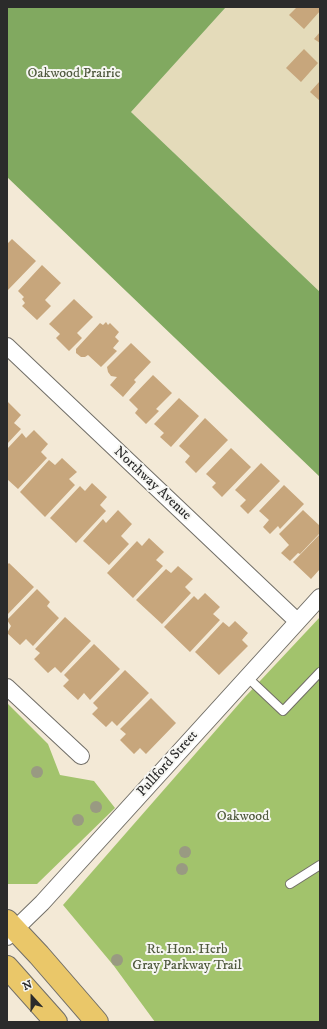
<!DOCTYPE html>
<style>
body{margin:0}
#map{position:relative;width:327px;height:1029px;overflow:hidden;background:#f3e9d6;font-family:"IM FELL DW Pica",serif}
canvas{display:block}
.frame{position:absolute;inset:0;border:8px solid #2b2b2b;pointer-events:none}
.north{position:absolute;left:12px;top:977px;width:40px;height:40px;-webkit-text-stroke:3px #f6f6f2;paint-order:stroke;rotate:339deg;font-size:11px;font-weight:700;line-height:16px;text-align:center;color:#2b2b2b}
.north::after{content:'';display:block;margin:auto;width:14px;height:18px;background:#2b2b2b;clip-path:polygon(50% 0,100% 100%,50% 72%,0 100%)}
</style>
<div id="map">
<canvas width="327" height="1029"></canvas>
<div class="frame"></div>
<div class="north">N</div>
</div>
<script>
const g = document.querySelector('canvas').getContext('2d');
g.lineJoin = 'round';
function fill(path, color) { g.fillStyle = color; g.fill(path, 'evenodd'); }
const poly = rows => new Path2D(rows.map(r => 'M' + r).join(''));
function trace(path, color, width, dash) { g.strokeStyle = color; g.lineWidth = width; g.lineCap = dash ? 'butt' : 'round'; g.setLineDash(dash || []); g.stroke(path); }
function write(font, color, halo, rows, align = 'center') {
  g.font = font + ' "IM FELL DW Pica",serif'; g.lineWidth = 4; g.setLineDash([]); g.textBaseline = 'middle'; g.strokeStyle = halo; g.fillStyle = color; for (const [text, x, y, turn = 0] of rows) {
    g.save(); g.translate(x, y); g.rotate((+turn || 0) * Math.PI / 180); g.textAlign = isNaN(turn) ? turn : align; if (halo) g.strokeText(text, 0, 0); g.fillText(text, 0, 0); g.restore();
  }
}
fill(poly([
 [226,7,320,7,320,292,131,112]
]), '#e4dbba');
fill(poly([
 [320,617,320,1022,155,1022,114,966,63,905,245,697],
 [7,703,48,744,60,775,94,781,115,808,37,884,7,884]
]), '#a2c36c');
fill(poly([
 [7,7,226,7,131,112,320,292,320,477,7,177]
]), '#81a960');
fill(poly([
 [297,7,319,7,320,11,304,29,289,15],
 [320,32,320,43,314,39],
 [304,49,318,63,301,82,286,68],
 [320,81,320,101,310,92],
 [12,239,36,261,7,291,7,244],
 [42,265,61,283,45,300,51,306,37,320,22,306,25,303,22,299,24,297,18,291],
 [74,299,93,317,77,333,82,338,69,351,56,338,60,334,49,324],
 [106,322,108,325,110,323,119,332,115,337,119,341,113,348,117,351,101,367,88,355,85,357,81,357,76,353,76,349,100,323,103,325],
 [131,343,151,362,134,380,136,382,123,397,110,385,117,377,111,376,108,372,107,367],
 [153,375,172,393,156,409,159,411,146,424,135,413,138,409,129,400],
 [179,398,199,416,171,447,160,437,164,433,154,424],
 [7,401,21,415,14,423,21,429,7,444],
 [205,418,228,440,196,473,185,462,190,456,179,446],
 [34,430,48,444,41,452,47,458,18,489,7,479,7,449,22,433,26,438],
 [231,448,251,467,222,497,212,487,216,483,206,474],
 [62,458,77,472,69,479,75,485,45,517,20,492,49,460,55,465],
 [261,463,280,481,248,514,240,506,246,500,235,490],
 [92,483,107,497,100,505,106,511,76,543,50,518,80,486,85,491],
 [284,485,304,504,280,529,278,526,270,534,263,527,269,520,259,511],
 [118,510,132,524,121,536,129,544,109,565,83,541,103,519,106,523],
 [303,510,320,526,320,533,300,554,298,553,290,561,281,553,289,545,279,534],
 [320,534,320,569,311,579,293,562],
 [149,538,164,552,156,560,163,566,133,598,107,573,137,541,142,546],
 [9,563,34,587,7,615,7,565],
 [178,566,193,579,185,587,191,593,162,624,136,600,166,569,171,573],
 [37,589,50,602,47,606,59,618,33,646,26,639,20,645,7,633,11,626,7,620],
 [205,593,220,607,213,614,220,620,190,652,164,627,194,596,198,600],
 [65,617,91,641,61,673,55,667,48,673,34,659,40,653,35,649],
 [235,621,248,633,242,640,248,646,219,675,195,652,223,622,229,627],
 [94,644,120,669,90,700,84,693,78,700,63,686,69,680,64,675],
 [125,670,149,693,117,726,112,721,106,727,92,714,98,708,93,703],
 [151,698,176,723,146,754,140,748,134,754,120,740,126,734,120,729]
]), '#c7a67c');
const service = poly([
 [247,677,283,711,320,672],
 [290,884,320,865]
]);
const minor = poly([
 [7,346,297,621],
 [7,687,81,756],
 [7,937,42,903,320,597]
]);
const primary = poly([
 [7,921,39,955,97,1022],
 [7,967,56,1022]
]);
trace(service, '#716e67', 10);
trace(minor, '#716e67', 18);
trace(primary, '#716e67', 24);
trace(service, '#fff', 8);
trace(minor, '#fff', 16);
trace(primary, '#eac769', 22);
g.fillStyle = '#999a82';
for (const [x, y] of [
 [37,772],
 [96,807],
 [78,820],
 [185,852],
 [182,869],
 [117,960]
]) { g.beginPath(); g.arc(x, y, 6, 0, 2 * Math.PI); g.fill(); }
write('14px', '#4f593e', '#f6f6f2', [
 ["Oakwood Prairie",74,74],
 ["Oakwood",243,817],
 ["Rt. Hon. Herb",187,950],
 ["Gray Parkway Trail",187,966]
]);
write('14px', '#2b2b2b', '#f6f6f2', [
 ["Northway Avenue",152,484,43],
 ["Pullford Street",168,764,-48]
]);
</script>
